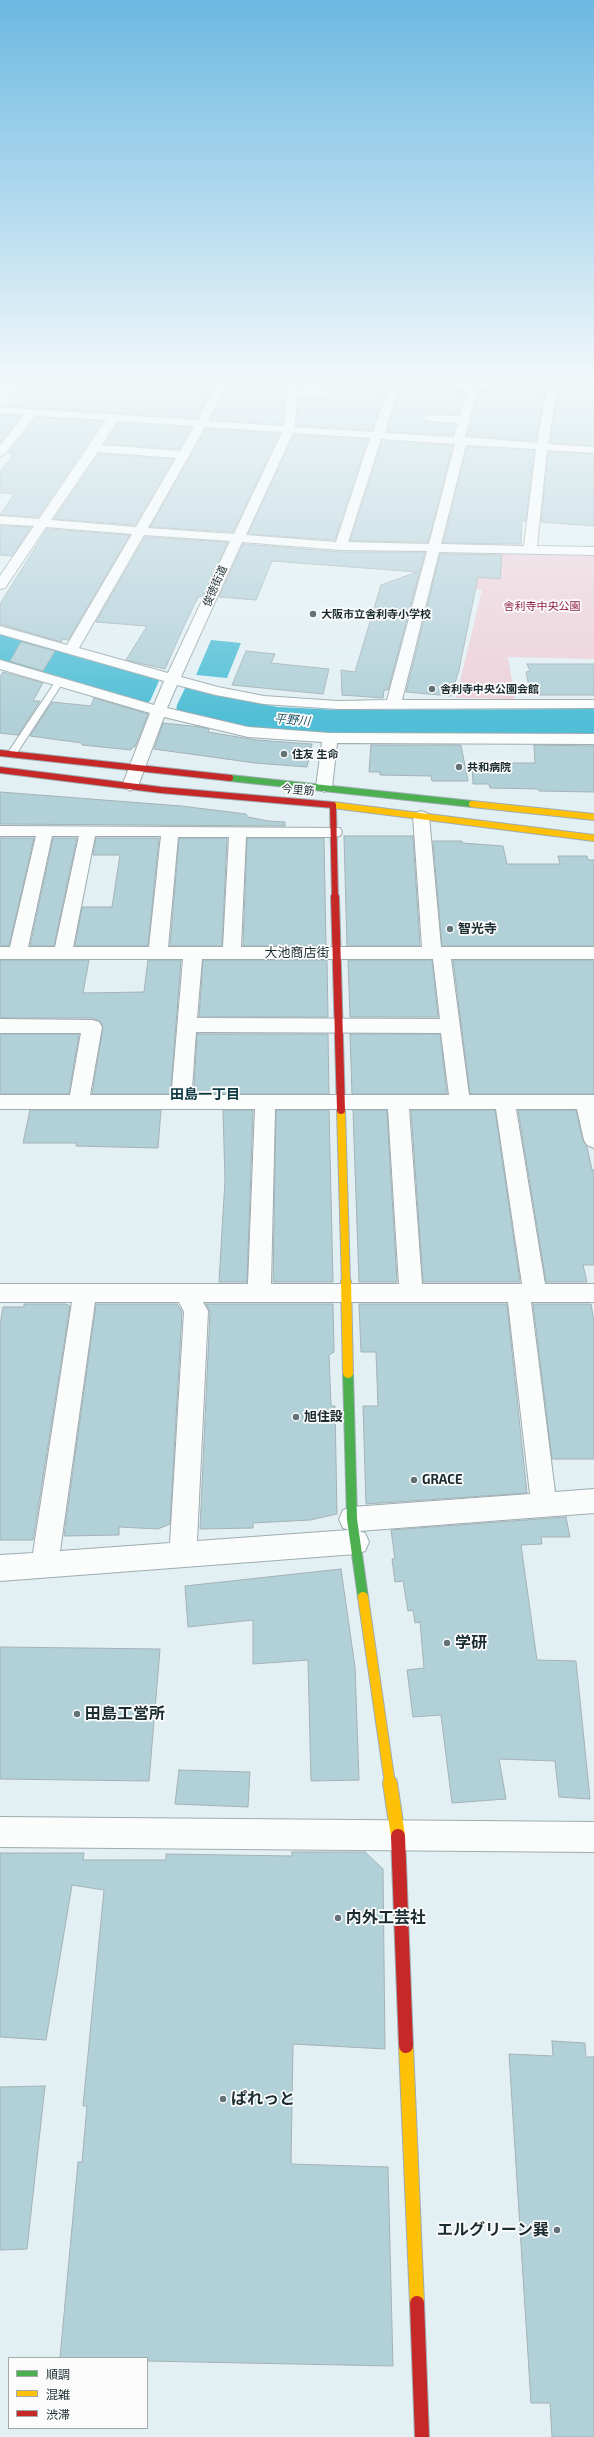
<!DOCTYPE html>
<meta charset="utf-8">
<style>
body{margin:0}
#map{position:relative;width:594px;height:2437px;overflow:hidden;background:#e2f0f4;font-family:"Exo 2","Noto Sans JP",sans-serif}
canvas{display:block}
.legend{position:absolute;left:8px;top:2357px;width:140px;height:72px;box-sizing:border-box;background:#fcfcfc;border:1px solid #a2a9ab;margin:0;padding:5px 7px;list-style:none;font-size:12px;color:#1b2c31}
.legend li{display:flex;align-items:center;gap:8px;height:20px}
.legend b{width:20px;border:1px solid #a2a9ab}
</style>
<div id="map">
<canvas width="594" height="2437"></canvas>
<ul class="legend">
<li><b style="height:5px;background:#4caf50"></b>順調</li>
<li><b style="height:5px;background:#ffc107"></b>混雑</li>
<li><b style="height:5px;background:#c62828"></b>渋滞</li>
</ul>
</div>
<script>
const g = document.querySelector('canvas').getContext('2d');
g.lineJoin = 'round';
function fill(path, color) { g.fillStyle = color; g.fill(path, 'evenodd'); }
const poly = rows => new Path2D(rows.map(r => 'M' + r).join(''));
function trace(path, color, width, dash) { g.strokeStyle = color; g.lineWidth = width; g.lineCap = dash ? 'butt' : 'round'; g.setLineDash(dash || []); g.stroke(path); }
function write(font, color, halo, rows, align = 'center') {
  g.font = font + ' "Exo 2","Noto Sans JP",sans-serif'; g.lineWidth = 3.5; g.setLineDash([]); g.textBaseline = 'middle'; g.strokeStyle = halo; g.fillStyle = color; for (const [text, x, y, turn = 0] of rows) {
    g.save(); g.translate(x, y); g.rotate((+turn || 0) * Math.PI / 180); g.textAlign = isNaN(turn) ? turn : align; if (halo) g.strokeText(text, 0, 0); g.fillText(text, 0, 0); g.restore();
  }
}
fill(poly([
 [130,378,168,379,218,378,213,388,128,383],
 [447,553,594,556,594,659,508,657,515,699,456,698,482,590,431,586,439,556]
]), '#eed0d9');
fill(poly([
 [74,378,164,378,152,380,132,379,122,384,91,380,81,381]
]), '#efc0ce');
fill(poly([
 [0,634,213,695,278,707,339,710,594,709,594,735,321,734,250,728,192,716,0,660],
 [211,640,241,643,227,678,196,675]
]), '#50bed6');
fill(poly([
 [157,678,186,686,177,705,176,712,146,703,150,701,159,681]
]), '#e2f0f4');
const building = poly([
 [30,378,68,378,66,380,155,386,155,378,217,378,197,418,7,406,30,378],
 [230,378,284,380,282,395,285,395,283,424,210,420,230,378],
 [328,378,486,378,486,382,328,380,328,378],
 [498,378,547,379,536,441,467,436,478,391,499,390,498,378],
 [560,379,594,380,594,446,550,443,560,379],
 [328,389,386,390,372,430,297,426,298,395,328,395,328,389],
 [399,391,465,391,459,414,428,414,422,417,428,422,456,424,453,435,387,432,399,391],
 [0,415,21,416,0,443,0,415],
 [36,418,103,421,38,517,0,515,14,494,0,493,0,472,13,455,8,453,36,418],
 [118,423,192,427,179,449,105,444,118,423],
 [206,429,280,433,233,532,150,527,206,429],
 [294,435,368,439,335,540,248,534,294,435],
 [382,441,453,445,428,542,350,541,382,441],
 [467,447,534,450,526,521,522,521,521,544,443,543,467,447],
 [548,452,594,454,594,526,541,522,548,452],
 [99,454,174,459,135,525,54,519,99,454],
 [0,526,31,527,12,556,0,555,0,526],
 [47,529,130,535,68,640,62,639,61,642,0,624,0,604,47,529],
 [145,537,228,542,203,596,198,597,183,628,165,669,126,660,147,626,96,622,145,537],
 [243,544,341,552,425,552,388,690,384,690,383,698,342,695,341,670,355,672,381,585,417,572,272,561,256,600,219,597,243,544],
 [440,554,502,555,500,579,478,577,459,670,451,696,406,692,440,554],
 [21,642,55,651,43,671,10,661,21,642],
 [246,651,275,654,271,663,329,669,323,694,232,685,246,651],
 [527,664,594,664,594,695,531,695,526,672,530,671,527,664],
 [3,672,43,683,33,701,40,701,18,735,0,733,0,677,3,672],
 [94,698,148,714,135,747,132,747,131,750,82,745,82,743,30,736,52,702,91,706,94,698],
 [163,723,201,727,209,729,208,732,256,740,312,744,307,767,255,763,154,749,163,723],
 [371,745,461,745,468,781,432,781,431,776,380,775,380,772,369,772,371,745],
 [534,745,594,746,594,792,539,791,538,789,490,788,489,784,473,784,472,763,535,763,534,745],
 [0,792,181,806,246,814,248,817,268,821,285,822,285,826,0,824,0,792],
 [344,836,413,836,420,946,347,946,344,836],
 [0,838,34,838,9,946,0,946,0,838],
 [53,838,77,838,54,946,30,946,53,838],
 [96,838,159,838,148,946,75,946,82,907,112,907,120,855,93,855,96,838],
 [179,838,227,838,222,946,170,946,179,838],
 [247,838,324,838,326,946,243,946,247,838],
 [433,841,462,841,462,843,503,846,507,864,560,864,558,856,587,856,588,860,594,860,594,946,442,946,433,841],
 [0,960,89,960,83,993,144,992,148,960,181,960,171,1088,173,1094,92,1094,103,1027,100,1021,92,1018,0,1018,0,960],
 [203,960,327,960,328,1017,199,1017,203,960],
 [348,960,432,960,438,1017,350,1017,348,960],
 [453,960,594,960,594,1094,470,1094,453,960],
 [0,1034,79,1034,69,1094,0,1094,0,1034],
 [197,1034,328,1034,329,1094,197,1094,194,1088,197,1034],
 [350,1034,440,1034,447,1094,352,1094,350,1034],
 [30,1110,161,1110,158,1148,76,1146,77,1143,23,1143,30,1110],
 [223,1110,253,1110,247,1282,219,1282,225,1180,223,1110],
 [276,1110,329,1110,333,1282,273,1282,276,1110],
 [353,1110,387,1110,397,1282,359,1282,353,1110],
 [411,1110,495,1110,520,1282,423,1282,411,1110],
 [518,1110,576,1110,583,1140,587,1147,592,1170,594,1170,594,1265,583,1265,587,1282,546,1282,518,1110],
 [24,1304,66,1304,70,1306,33,1540,0,1540,0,1325,3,1307,24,1307,24,1304],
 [96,1304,177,1304,182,1312,170,1524,158,1529,119,1527,119,1535,64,1536,96,1304],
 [206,1304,333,1304,334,1352,329,1355,331,1406,335,1406,337,1514,310,1520,253,1523,253,1528,200,1529,210,1311,206,1304],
 [359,1304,507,1304,527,1493,366,1504,363,1406,378,1406,376,1352,361,1352,359,1304],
 [533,1304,591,1304,594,1322,594,1459,552,1459,533,1304],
 [566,1517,570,1537,541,1537,542,1544,521,1545,537,1660,576,1661,590,1799,559,1797,555,1761,499,1759,506,1799,452,1803,441,1715,413,1717,407,1670,424,1668,420,1622,415,1623,413,1610,408,1611,403,1581,395,1582,392,1559,395,1559,391,1530,566,1517],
 [341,1569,355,1667,359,1780,311,1781,308,1660,253,1664,253,1620,188,1627,185,1586,341,1569],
 [0,1647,160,1649,149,1781,0,1779,0,1647],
 [179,1770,250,1772,248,1807,175,1804,179,1770],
 [292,1852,365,1852,383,1869,385,2049,293,2044,291,2164,388,2167,393,2366,147,2361,147,2358,60,2358,78,2162,82,2162,87,2106,83,2106,104,1890,72,1885,46,2040,0,2037,0,1853,84,1853,83,1860,166,1860,166,1854,292,1856,292,1852],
 [552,2041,585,2043,586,2057,594,2057,594,2437,552,2437,550,2403,531,2403,509,2054,553,2056,552,2041],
 [45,2086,27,2249,0,2250,0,2087,45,2086]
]);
fill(building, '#b1d0d8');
trace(building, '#a4b2b6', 1);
const lane = poly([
 [57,679,64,681,15,756,9,756,7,754,57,679]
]);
const street = poly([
 [219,378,229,378,208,421,284,426,288,378,298,378,298,381,488,384,487,378,497,378,498,389,477,390,465,437,537,443,549,378,559,378,548,444,594,447,594,453,547,450,537,546,594,547,594,555,439,552,402,700,594,700,594,708,338,709,264,704,216,695,177,685,167,708,248,727,330,733,594,734,594,744,337,743,332,787,324,792,316,787,322,742,248,737,164,717,138,786,130,791,122,786,150,713,0,669,0,660,154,705,164,681,0,634,0,626,67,645,132,534,46,527,5,588,0,589,0,576,34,526,0,524,0,516,39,519,106,420,35,416,4,455,0,456,0,445,24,415,0,413,0,407,198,420,219,378],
 [297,387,388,389,373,432,295,427,297,387],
 [398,389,467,390,460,416,428,415,423,418,428,421,458,423,454,437,385,433,398,389],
 [117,421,194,426,180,451,102,445,117,421],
 [205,427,282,432,234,534,148,528,205,427],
 [293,433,370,438,336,542,246,535,293,433],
 [381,439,455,444,429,544,348,542,381,439],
 [466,445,536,449,524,546,441,544,466,445],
 [98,452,176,458,136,527,51,520,98,452],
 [144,535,230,541,168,673,79,648,144,535],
 [242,542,341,550,427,551,387,700,338,701,264,696,218,687,181,677,242,542],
 [421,811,427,813,429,816,441,947,594,947,594,959,451,959,469,1095,594,1095,594,1148,587,1145,584,1140,577,1109,516,1109,545,1284,594,1284,594,1302,531,1302,555,1492,594,1489,594,1513,359,1531,365,1533,369,1542,365,1551,356,1554,0,1581,0,1555,33,1553,72,1302,0,1302,0,1284,248,1284,255,1109,0,1109,0,1095,70,1095,81,1033,0,1033,0,1019,92,1020,99,1022,102,1027,90,1095,176,1095,172,1088,183,959,0,959,0,947,10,947,36,836,0,836,0,826,340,828,342,832,340,836,334,837,246,837,241,947,422,947,413,816,415,813,421,811],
 [52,836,79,836,55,947,28,947,52,836],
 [95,836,161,836,149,947,73,947,95,836],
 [178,837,229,837,223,947,168,947,178,837],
 [202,959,433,959,440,1019,197,1018,202,959],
 [196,1032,441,1033,449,1095,196,1095,192,1088,196,1032],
 [275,1109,388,1109,399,1284,271,1284,275,1109],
 [409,1109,496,1109,522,1284,422,1284,409,1109],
 [95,1302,179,1302,184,1312,170,1543,60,1551,95,1302],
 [203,1302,508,1302,530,1494,352,1507,343,1510,339,1519,343,1528,349,1530,197,1541,208,1311,203,1302],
 [0,1817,594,1822,594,1852,0,1847,0,1817]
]);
const fastFar1 = poly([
 [230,778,472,804]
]);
const fast = poly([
 [348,1373,352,1519,363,1597]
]);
const slowFar3 = poly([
 [472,804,594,817],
 [333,805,594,838]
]);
const slowFar2 = poly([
 [341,1110,346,1283]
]);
const slowFar1 = poly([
 [346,1282,348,1373],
 [363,1597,390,1784]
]);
const slow = poly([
 [390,1783,398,1836],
 [406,2046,417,2303]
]);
const jamFar2 = poly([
 [0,753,230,778],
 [0,770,161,790,333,805],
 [333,805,335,898]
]);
const jamFar1 = poly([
 [335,897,341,1110]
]);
const jam = poly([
 [398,1836,406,2046],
 [417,2303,422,2437]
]);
trace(lane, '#9dacb0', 2);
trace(street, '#9dacb0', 2);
trace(fastFar1, '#9dacb0', 8);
trace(fast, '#9dacb0', 12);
trace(slowFar3, '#9dacb0', 8);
trace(slowFar2, '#9dacb0', 10);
trace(slowFar1, '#9dacb0', 12);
trace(slow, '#9dacb0', 16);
trace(jamFar2, '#9dacb0', 8);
trace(jamFar1, '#9dacb0', 10);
trace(jam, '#9dacb0', 16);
trace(poly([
 [156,378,201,381]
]), '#d4d8da', 1.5, [1.5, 1.5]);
fill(lane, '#fbfdfd');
fill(street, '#fbfdfd');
trace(fastFar1, '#4caf50', 6);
trace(fast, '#4caf50', 10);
trace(slowFar3, '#ffc107', 6);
trace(slowFar2, '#ffc107', 8);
trace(slowFar1, '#ffc107', 10);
trace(slow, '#ffc107', 14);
trace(jamFar2, '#c62828', 6);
trace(jamFar1, '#c62828', 8);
trace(jam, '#c62828', 14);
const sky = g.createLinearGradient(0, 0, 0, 719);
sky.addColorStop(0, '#6bb8e1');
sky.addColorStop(0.53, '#f2f8fa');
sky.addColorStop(1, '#f2f8fa00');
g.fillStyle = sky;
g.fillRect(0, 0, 594, 719);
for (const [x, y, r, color] of [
 [313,614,4,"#617175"],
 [432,689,4,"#617175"],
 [284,754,4,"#617175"],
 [459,767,4,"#617175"],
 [450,929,4,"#617175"],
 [296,1417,4,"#617175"],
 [414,1480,4,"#617175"],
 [447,1643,4,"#617175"],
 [77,1714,4,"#617175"],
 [338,1918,4,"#617175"],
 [223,2099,4,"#617175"],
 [557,2230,4,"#617175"]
]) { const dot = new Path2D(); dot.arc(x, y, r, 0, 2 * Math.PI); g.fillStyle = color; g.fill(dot); trace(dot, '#fcfcfc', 1.5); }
write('11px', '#1b2c31', '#fcfcfc', [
 ["俊徳街道",215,586,-66],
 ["今里筋",298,790,5]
]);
write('11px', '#8f1d45', '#fcfcfc', [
 ["舎利寺中央公園",542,606]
]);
write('bold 11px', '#1b2c31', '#fcfcfc', [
 ["大阪市立舎利寺小学校",321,614],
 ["舎利寺中央公園会館",440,689],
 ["住友 生命",292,754],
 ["共和病院",467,767]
], 'left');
write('italic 12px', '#1e5362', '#fcfcfc', [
 ["平野川",292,720,5]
]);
write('bold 13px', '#1b2c31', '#fcfcfc', [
 ["智光寺",458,929],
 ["旭住設",304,1417],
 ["GRACE",422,1480]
], 'left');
write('13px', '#1b2c31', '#fcfcfc', [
 ["大池商店街",297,953]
]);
write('bold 14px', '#0b3742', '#fcfcfc', [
 ["田島一丁目",205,1094]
]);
write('bold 16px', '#1b2c31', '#fcfcfc', [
 ["学研",455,1643],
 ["田島工営所",85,1714],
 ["内外工芸社",346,1918],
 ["ぱれっと",231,2099],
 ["エルグリーン巽",549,2230,"right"]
], 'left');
</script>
